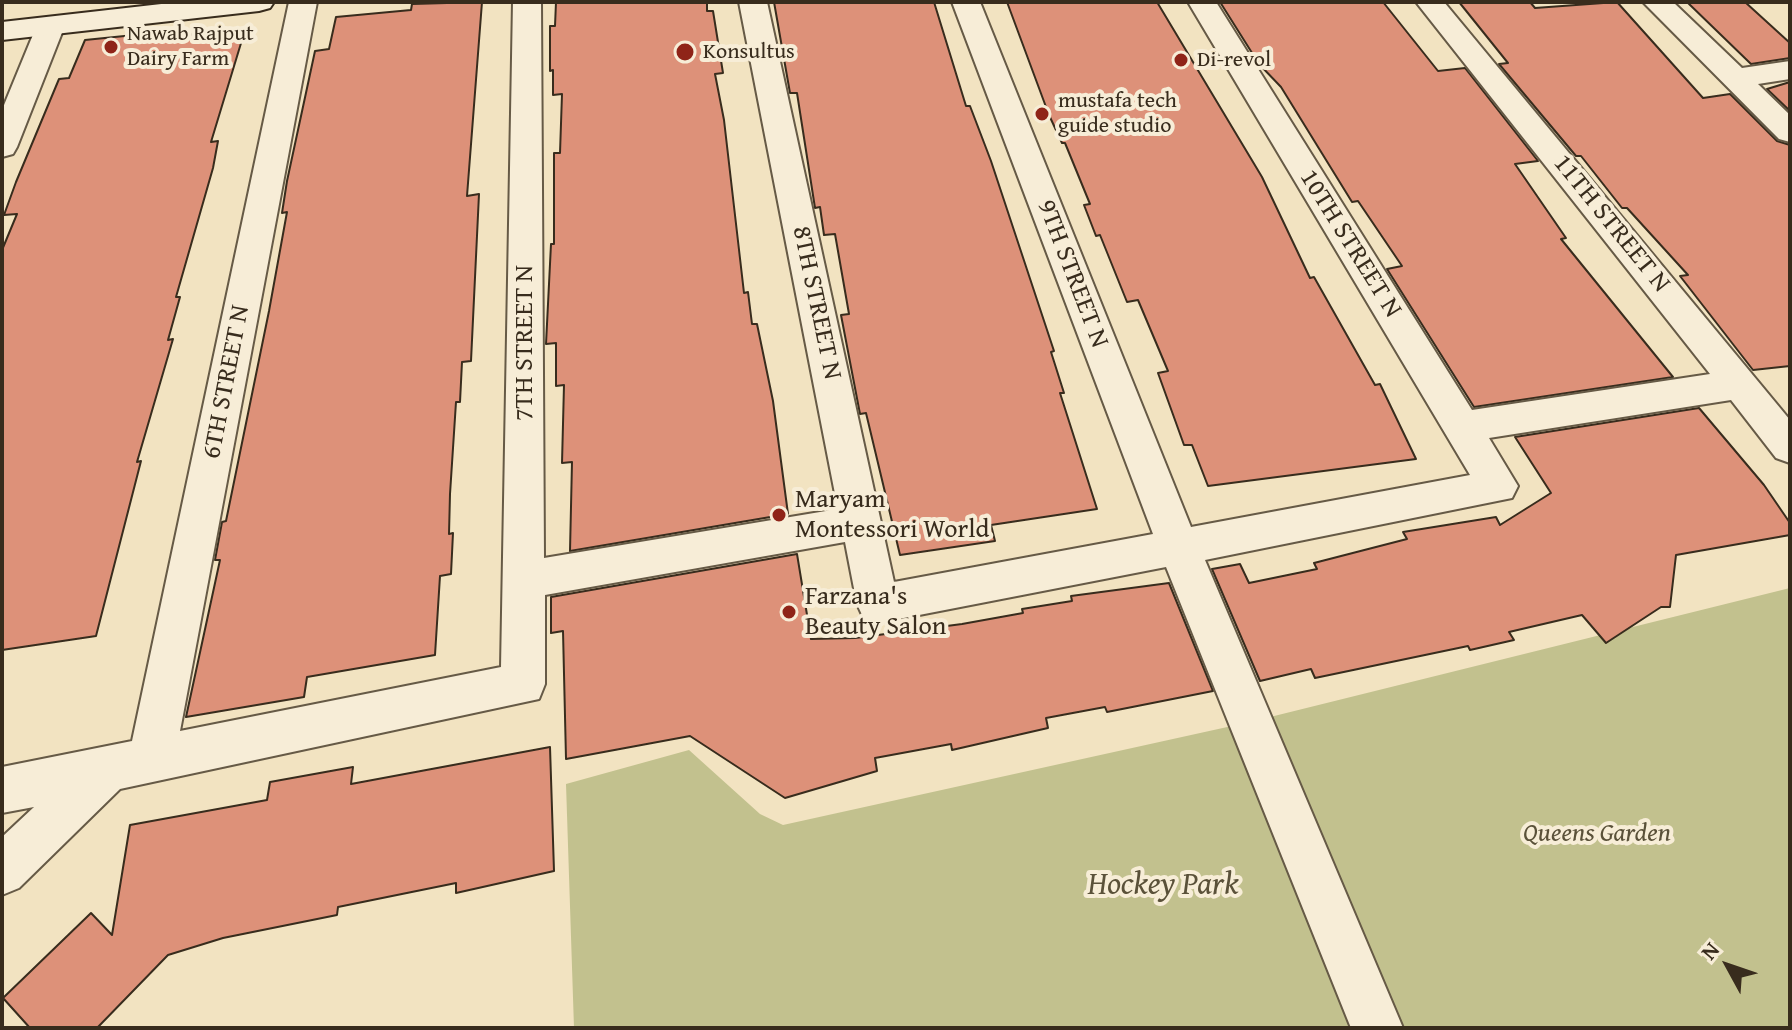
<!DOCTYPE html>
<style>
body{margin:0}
#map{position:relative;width:1792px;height:1030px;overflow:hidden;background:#f2e3c1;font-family:"Gentium Book Plus",serif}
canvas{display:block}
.frame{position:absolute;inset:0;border:4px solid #382c1d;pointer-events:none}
.north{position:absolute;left:1688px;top:926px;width:80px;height:80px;-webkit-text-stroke:6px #f7edd7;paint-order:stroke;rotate:310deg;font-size:22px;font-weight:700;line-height:32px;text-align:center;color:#382c1d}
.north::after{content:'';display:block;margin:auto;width:28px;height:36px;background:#382c1d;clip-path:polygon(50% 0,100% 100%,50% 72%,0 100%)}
</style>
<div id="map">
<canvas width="1792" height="1030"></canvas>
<div class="frame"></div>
<div class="north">N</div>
</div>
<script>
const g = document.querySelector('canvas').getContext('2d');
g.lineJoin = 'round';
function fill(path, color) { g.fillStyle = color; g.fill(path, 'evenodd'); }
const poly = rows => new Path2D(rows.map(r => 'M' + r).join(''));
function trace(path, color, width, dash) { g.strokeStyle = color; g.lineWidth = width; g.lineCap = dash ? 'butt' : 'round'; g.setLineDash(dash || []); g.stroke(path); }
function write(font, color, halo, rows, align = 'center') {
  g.font = font + ' "Gentium Book Plus",serif'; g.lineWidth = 8; g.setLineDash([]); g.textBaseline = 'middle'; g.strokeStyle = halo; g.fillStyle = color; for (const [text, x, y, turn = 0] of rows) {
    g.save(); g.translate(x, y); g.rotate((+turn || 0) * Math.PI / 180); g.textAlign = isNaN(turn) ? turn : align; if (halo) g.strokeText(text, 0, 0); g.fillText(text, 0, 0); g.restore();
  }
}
fill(poly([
 [1790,588,1790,1028,574,1028,566,784,689,750,760,814,783,825,1250,722]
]), '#c2c18e');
const building = poly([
 [482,2,467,196,479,194,471,361,462,362,460,402,456,402,450,494,449,534,453,533,451,574,440,576,435,655,307,677,304,697,186,717,220,560,215,560,222,522,226,521,269,311,287,212,282,213,287,181,315,51,329,49,336,17,411,10,412,4,482,2],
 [556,2,707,2,707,11,713,11,723,73,715,74,724,120,744,293,748,292,752,324,757,324,773,401,788,514,570,551,572,462,562,463,564,385,556,386,556,343,546,344,551,244,554,244,554,153,560,153,562,94,553,95,553,70,550,71,550,26,555,26,556,2],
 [774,2,934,2,966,106,970,106,991,161,1054,351,1051,352,1064,393,1060,393,1097,509,991,525,995,541,900,555,866,413,860,414,841,315,849,314,835,234,824,235,820,207,815,208,797,93,790,93,774,2],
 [1007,2,1157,2,1262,177,1310,278,1314,277,1375,385,1380,384,1416,459,1208,486,1192,445,1184,445,1158,373,1168,371,1138,300,1127,302,1100,235,1096,236,1084,205,1090,204,1065,143,1062,143,1049,115,1007,2],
 [1220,2,1383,2,1438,71,1465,68,1538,161,1515,164,1566,238,1561,239,1673,377,1474,407,1387,269,1402,266,1358,201,1352,202,1281,87,1259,64,1220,2],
 [1459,2,1530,2,1535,8,1617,2,1703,98,1730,94,1777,141,1790,145,1790,366,1753,370,1680,276,1688,275,1627,208,1622,208,1581,156,1576,156,1499,64,1508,63,1459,2],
 [1687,2,1745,2,1790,43,1790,58,1751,64,1687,2],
 [245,30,211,142,218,141,213,168,176,297,180,297,168,340,173,339,137,462,141,461,96,636,2,650,2,250,17,214,4,215,16,182,59,79,69,78,85,40,164,32,162,37,245,30],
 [1790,82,1790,111,1767,89,1790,82],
 [1699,408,1764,485,1790,523,1790,535,1676,555,1670,607,1661,607,1606,643,1582,615,1509,632,1514,640,1470,650,1468,646,1315,678,1311,669,1260,681,1212,569,1240,564,1249,583,1317,569,1314,563,1407,539,1403,532,1496,517,1500,525,1551,493,1515,437,1699,408],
 [797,554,811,639,855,638,962,624,1023,613,1022,609,1072,601,1071,596,1169,583,1213,691,1107,712,1105,707,1046,718,1048,728,952,750,951,744,875,758,877,771,785,798,690,736,566,759,563,631,551,633,551,597,797,554],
 [550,747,554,871,456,893,456,883,338,907,337,915,223,938,168,955,97,1028,30,1028,3,998,91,913,112,935,130,825,267,800,270,782,353,767,351,784,550,747]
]);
fill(building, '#dd9179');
trace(building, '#382c1d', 2);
const street = poly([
 [289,2,317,2,180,731,501,667,513,2,541,2,544,558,838,509,739,2,767,2,894,582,1153,534,952,2,980,2,1191,527,1470,475,1188,2,1216,2,1472,410,1710,374,1416,2,1444,2,1790,420,1790,463,1776,458,1731,400,1489,438,1518,486,1512,498,1205,560,1403,1028,1351,1028,1166,567,878,623,863,617,857,604,845,542,545,595,545,684,539,699,120,789,19,888,2,895,2,837,34,807,2,813,2,767,132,741,289,2],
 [1643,2,1673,2,1742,68,1790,61,1790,79,1758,84,1790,115,1790,142,1779,139,1643,2],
 [51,17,61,19,65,25,17,147,13,154,2,157,2,110,37,25,41,19,51,17]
]);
const secondary = poly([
 [179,2,274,2,270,8,259,11,2,40,2,22,179,2]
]);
trace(street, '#665a46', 4);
trace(secondary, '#382c1d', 4);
fill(street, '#f7edd7');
fill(secondary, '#f7edd7');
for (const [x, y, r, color] of [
 [111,47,8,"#8f2418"],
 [685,52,10,"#8f2418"],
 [1181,60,8,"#8f2418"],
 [1042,114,8,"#8f2418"],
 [779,515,8,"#8f2418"],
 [789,612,8,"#8f2418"]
]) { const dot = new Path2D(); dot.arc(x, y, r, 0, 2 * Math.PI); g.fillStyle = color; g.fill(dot); trace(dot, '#f7edd7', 3); }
write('22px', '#382c1d', '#f7edd7', [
 ["Nawab Rajput",127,34],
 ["Dairy Farm",127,59],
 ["Konsultus",703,52],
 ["Di-revol",1197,60],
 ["mustafa tech",1058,101],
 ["guide studio",1058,126]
], 'left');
write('26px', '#382c1d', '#f7edd7', [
 ["11TH STREET N",1611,224,51],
 ["10TH STREET N",1350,244,58],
 ["9TH STREET N",1072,274,69],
 ["8TH STREET N",816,303,78],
 ["7TH STREET N",525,343,-90],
 ["6TH STREET N",227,382,-79]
]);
write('26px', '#382c1d', '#f7edd7', [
 ["Maryam",795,500],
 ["Montessori World",795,530],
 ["Farzana's",805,597],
 ["Beauty Salon",805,627]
], 'left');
write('italic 26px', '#5a5139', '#f7edd7', [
 ["Queens Garden",1597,834]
]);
write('italic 32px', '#5a5139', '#f7edd7', [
 ["Hockey Park",1163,886]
]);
</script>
